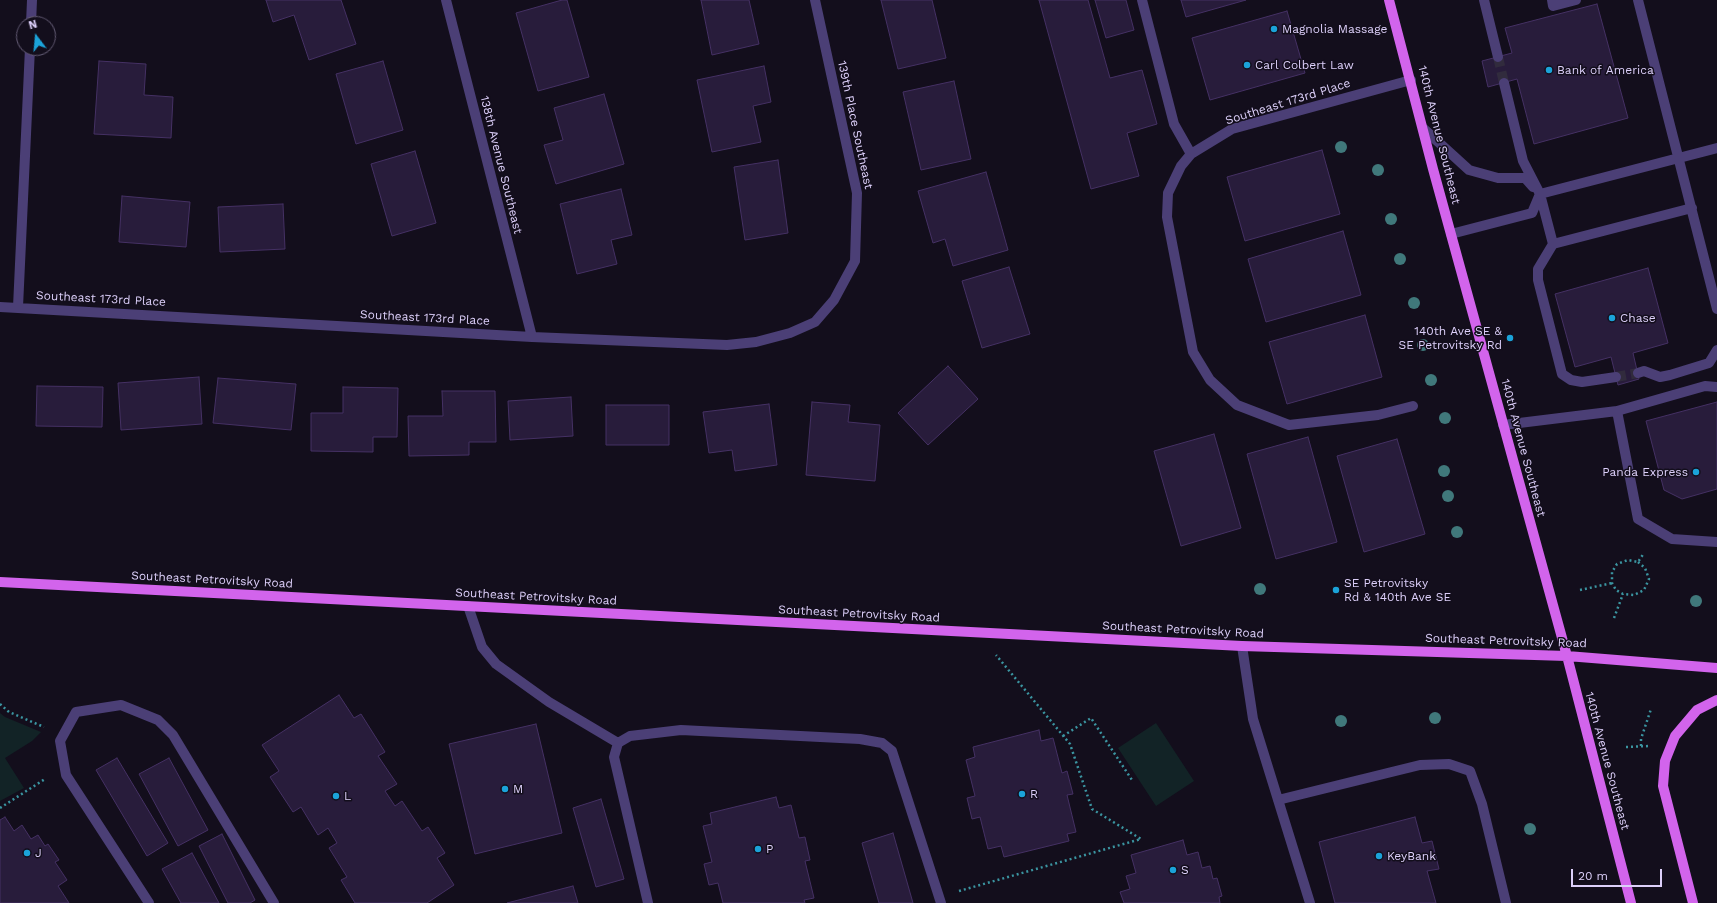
<!DOCTYPE html>
<style>
body{margin:0}
#map{position:relative;width:1717px;height:903px;overflow:hidden;background:#130e1c;font-family:"Work Sans",sans-serif}
canvas{display:block}
.north{position:absolute;left:16px;top:16px;width:40px;height:40px;box-sizing:border-box;background:#130e1c;border:1px solid #635b74;border-radius:50%;rotate:344deg;font-size:11px;font-weight:700;line-height:16px;text-align:center;color:#dccff9}
.north::after{content:'';display:block;margin:auto;width:14px;height:18px;background:#1ba3d9;clip-path:polygon(50% 0,100% 100%,50% 72%,0 100%)}
.scale{position:absolute;left:1571px;top:869px;width:91px;height:18px;box-sizing:border-box;border:2px solid #dccff9;border-top:0;padding-left:5px;font-size:12px;line-height:14px;white-space:nowrap;color:#dccff9;-webkit-text-stroke:3px #130e1c;paint-order:stroke}
</style>
<div id="map">
<canvas width="1717" height="903"></canvas>
<div class="north">N</div>
<div class="scale">20 m</div>
</div>
<script>
const g = document.querySelector('canvas').getContext('2d');
g.lineJoin = 'round';
function fill(path, color) { g.fillStyle = color; g.fill(path, 'evenodd'); }
const poly = rows => new Path2D(rows.map(r => 'M' + r).join(''));
function trace(path, color, width, dash) { g.strokeStyle = color; g.lineWidth = width; g.lineCap = dash ? 'butt' : 'round'; g.setLineDash(dash || []); g.stroke(path); }
function write(font, color, halo, rows, align = 'center') {
  g.font = font + ' "Work Sans",sans-serif'; g.lineWidth = 3; g.setLineDash([]); g.textBaseline = 'middle'; g.strokeStyle = halo; g.fillStyle = color; for (const [text, x, y, turn = 0] of rows) {
    g.save(); g.translate(x, y); g.rotate((+turn || 0) * Math.PI / 180); g.textAlign = isNaN(turn) ? turn : align; if (halo) g.strokeText(text, 0, 0); g.fillText(text, 0, 0); g.restore();
  }
}
fill(poly([
 [0,713,5,717,41,732,32,741,5,758,24,788,0,801],
 [1156,723,1194,781,1156,806,1118,748]
]), '#122326');
const building = poly([
 [266,0,341,0,356,44,309,60,294,15,273,22,266,0],
 [562,0,567,0,589,77,538,91,516,13,562,0],
 [701,0,749,0,759,44,712,55,701,0],
 [881,0,932,0,946,58,898,69,881,0],
 [1039,0,1088,0,1110,78,1142,70,1157,124,1127,133,1139,176,1091,189,1039,0],
 [1095,0,1126,0,1134,30,1106,38,1095,0],
 [1181,0,1246,0,1186,17,1181,0],
 [1597,4,1628,118,1534,144,1517,79,1488,87,1482,61,1512,53,1505,28,1597,4],
 [1287,11,1305,73,1210,100,1192,38,1287,11],
 [99,61,146,64,144,95,173,97,171,138,94,134,99,61],
 [383,61,403,130,356,144,336,74,383,61],
 [764,66,771,102,753,106,761,142,712,152,697,80,764,66],
 [954,81,971,159,921,170,903,92,954,81],
 [604,94,624,164,556,184,544,145,563,140,554,108,604,94],
 [1322,150,1340,214,1245,241,1227,177,1322,150],
 [415,151,436,223,392,236,371,164,415,151],
 [778,160,788,233,745,240,734,167,778,160],
 [986,172,1008,250,953,266,945,239,933,243,918,191,986,172],
 [621,189,632,235,611,240,617,264,577,274,560,204,621,189],
 [122,196,190,202,186,247,119,242,122,196],
 [283,204,285,249,220,252,218,207,283,204],
 [1343,231,1361,295,1266,322,1248,259,1343,231],
 [1009,267,1030,334,982,348,962,281,1009,267],
 [1648,268,1668,343,1633,353,1639,379,1618,385,1611,357,1575,367,1555,294,1648,268],
 [1365,315,1382,377,1287,404,1269,342,1365,315],
 [948,366,978,399,928,445,898,413,948,366],
 [199,377,202,424,121,430,118,383,199,377],
 [218,378,296,384,291,430,213,423,218,378],
 [37,386,103,387,102,427,36,426,37,386],
 [343,387,398,388,397,437,373,437,373,452,311,451,311,413,343,413,343,387],
 [442,391,495,391,496,442,469,442,469,455,409,456,408,416,443,416,442,391],
 [571,397,573,436,510,440,508,401,571,397],
 [812,402,850,405,848,422,880,425,875,481,806,475,812,402],
 [1717,402,1717,489,1682,499,1664,490,1646,421,1717,402],
 [769,404,777,465,735,471,732,450,709,453,703,412,769,404],
 [606,405,669,405,669,445,606,445,606,405],
 [1214,434,1241,528,1181,546,1154,451,1214,434],
 [1308,437,1337,542,1276,559,1247,454,1308,437],
 [1397,439,1425,534,1364,552,1337,456,1397,439],
 [339,695,354,718,361,714,385,752,378,756,397,784,385,791,395,806,402,801,422,831,428,827,445,853,437,858,454,885,427,903,355,903,341,880,347,877,329,848,337,843,328,828,318,835,301,807,293,812,270,777,279,771,262,745,339,695],
 [536,724,562,833,475,854,449,744,536,724],
 [1039,730,1041,741,1053,738,1062,773,1067,771,1073,794,1067,795,1076,832,1067,834,1069,841,1004,857,1001,846,988,849,980,817,972,819,967,798,975,796,966,760,975,757,973,747,1039,730],
 [117,758,168,843,147,856,96,770,117,758],
 [169,758,208,830,178,846,139,774,169,758],
 [776,797,779,808,791,805,799,838,805,837,810,860,805,861,814,898,804,900,805,903,723,903,718,883,709,885,704,864,712,862,703,826,712,824,710,813,776,797],
 [601,799,624,879,596,887,573,808,601,799],
 [5,817,14,831,22,825,31,839,38,835,45,846,48,844,59,860,55,862,67,880,58,886,69,903,0,903,0,820,5,817],
 [1415,817,1422,843,1432,841,1439,869,1427,871,1436,903,1335,903,1319,842,1415,817],
 [893,833,913,903,879,903,862,843,893,833],
 [222,834,255,900,250,903,228,903,199,846,222,834],
 [1183,840,1187,855,1198,852,1202,868,1210,866,1213,879,1217,878,1222,896,1219,897,1220,903,1124,903,1120,892,1130,889,1126,876,1136,873,1131,855,1183,840],
 [192,853,219,903,181,903,162,869,192,853],
 [573,886,578,903,507,903,573,886]
]);
fill(building, '#281c3b');
trace(building, '#453164', 1);
trace(poly([
 [1498,57,1504,83],
 [1616,377,1638,373]
]), '#312b3d', 10, [10, 5]);
trace(poly([
 [1638,562,1645,568,1649,579,1644,590,1634,595,1623,594,1616,590,1612,583,1612,572,1617,564,1628,560,1638,562,1644,553],
 [1580,590,1612,583],
 [1614,618,1623,594],
 [0,704,9,712,44,727],
 [1063,736,1091,718,1132,780],
 [1641,746,1641,739,1651,709],
 [1626,747,1649,746],
 [0,808,45,779],
 [959,891,1141,839,1092,809,1070,744,996,655]
]), '#3b95a1', 2.5, [2, 3]);
trace(poly([
 [446,0,532,337],
 [1142,0,1174,124,1191,154],
 [1484,0,1498,57],
 [1552,0,1553,6,1576,0],
 [1638,0,1717,309],
 [31,24,32,0],
 [1411,80,1232,129,1191,154,1181,166,1168,193,1167,217,1193,352,1210,380,1237,405,1289,425,1378,415,1413,406],
 [1504,83,1523,161,1540,194,1553,244,1538,269,1538,280,1562,374,1571,380,1582,382,1616,377],
 [1424,129,1469,170,1498,178,1525,178,1533,187],
 [1540,194,1717,148],
 [1451,234,1532,213,1540,194],
 [1553,244,1692,208],
 [0,307,532,337,727,345,756,342,790,333,815,322,834,300,855,261,857,193,815,0],
 [18,307,30,48],
 [1638,373,1644,371,1660,377,1670,375,1709,363,1717,350],
 [1617,411,1638,519,1672,539,1717,542],
 [1503,425,1617,411,1705,386,1717,387],
 [468,606,482,647,496,664,549,702,618,743],
 [1242,646,1253,719,1310,903],
 [1278,800,1420,765,1449,764,1470,771,1482,804,1506,903],
 [149,903,66,775,60,741,76,712,121,705,158,720,173,735,274,903],
 [648,903,614,757,618,743,630,736,681,730,860,739,882,743,892,751,941,903]
]), '#4b3f76', 10);
trace(poly([
 [1389,0,1433,169,1567,656,1631,903],
 [0,582,1242,646,1567,656,1717,668],
 [1693,903,1663,786,1665,761,1675,736,1697,710,1717,700]
]), '#d264ec', 10);
g.fillStyle = '#40787b';
for (const [x, y] of [
 [1341,147],
 [1378,170],
 [1391,219],
 [1400,259],
 [1414,303],
 [1423,345],
 [1431,380],
 [1445,418],
 [1444,471],
 [1448,496],
 [1457,532],
 [1260,589],
 [1696,601],
 [1435,718],
 [1341,721],
 [1530,829]
]) { g.beginPath(); g.arc(x, y, 6, 0, 2 * Math.PI); g.fill(); }
for (const [x, y, r, color] of [
 [1274,29,4,"#1ba3d9"],
 [1247,65,4,"#1ba3d9"],
 [1549,70,4,"#1ba3d9"],
 [1612,318,4,"#1ba3d9"],
 [1510,338,4,"#1ba3d9"],
 [1696,472,4,"#1ba3d9"],
 [1336,590,4,"#1ba3d9"],
 [505,789,4,"#1ba3d9"],
 [1022,794,4,"#1ba3d9"],
 [336,796,4,"#1ba3d9"],
 [758,849,4,"#1ba3d9"],
 [27,853,4,"#1ba3d9"],
 [1379,856,4,"#1ba3d9"],
 [1173,870,4,"#1ba3d9"]
]) { const dot = new Path2D(); dot.arc(x, y, r, 0, 2 * Math.PI); g.fillStyle = color; g.fill(dot); trace(dot, '#130e1c', 1.5); }
write('12px', '#dccff9', '#130e1c', [
 ["Magnolia Massage",1282,29],
 ["Carl Colbert Law",1255,65],
 ["Bank of America",1557,70],
 ["Chase",1620,318],
 ["140th Ave SE &",1502,331,"right"],
 ["SE Petrovitsky Rd",1502,345,"right"],
 ["Panda Express",1688,472,"right"],
 ["SE Petrovitsky",1344,583],
 ["Rd & 140th Ave SE",1344,597],
 ["M",513,789],
 ["R",1030,794],
 ["L",344,796],
 ["P",766,849],
 ["J",35,853],
 ["KeyBank",1387,856],
 ["S",1181,870]
], 'left');
write('12px', '#dccff9', '#130e1c', [
 ["Southeast 173rd Place",1288,102,-17],
 ["139th Place Southeast",855,125,78],
 ["140th Avenue Southeast",1439,135,76],
 ["138th Avenue Southeast",501,165,76],
 ["Southeast 173rd Place",101,299,3],
 ["Southeast 173rd Place",425,318,3],
 ["140th Avenue Southeast",1523,448,75],
 ["Southeast Petrovitsky Road",212,580,3],
 ["Southeast Petrovitsky Road",536,597,3],
 ["Southeast Petrovitsky Road",859,614,3],
 ["Southeast Petrovitsky Road",1183,630,3],
 ["Southeast Petrovitsky Road",1506,641,2],
 ["140th Avenue Southeast",1607,761,75]
]);
</script>
